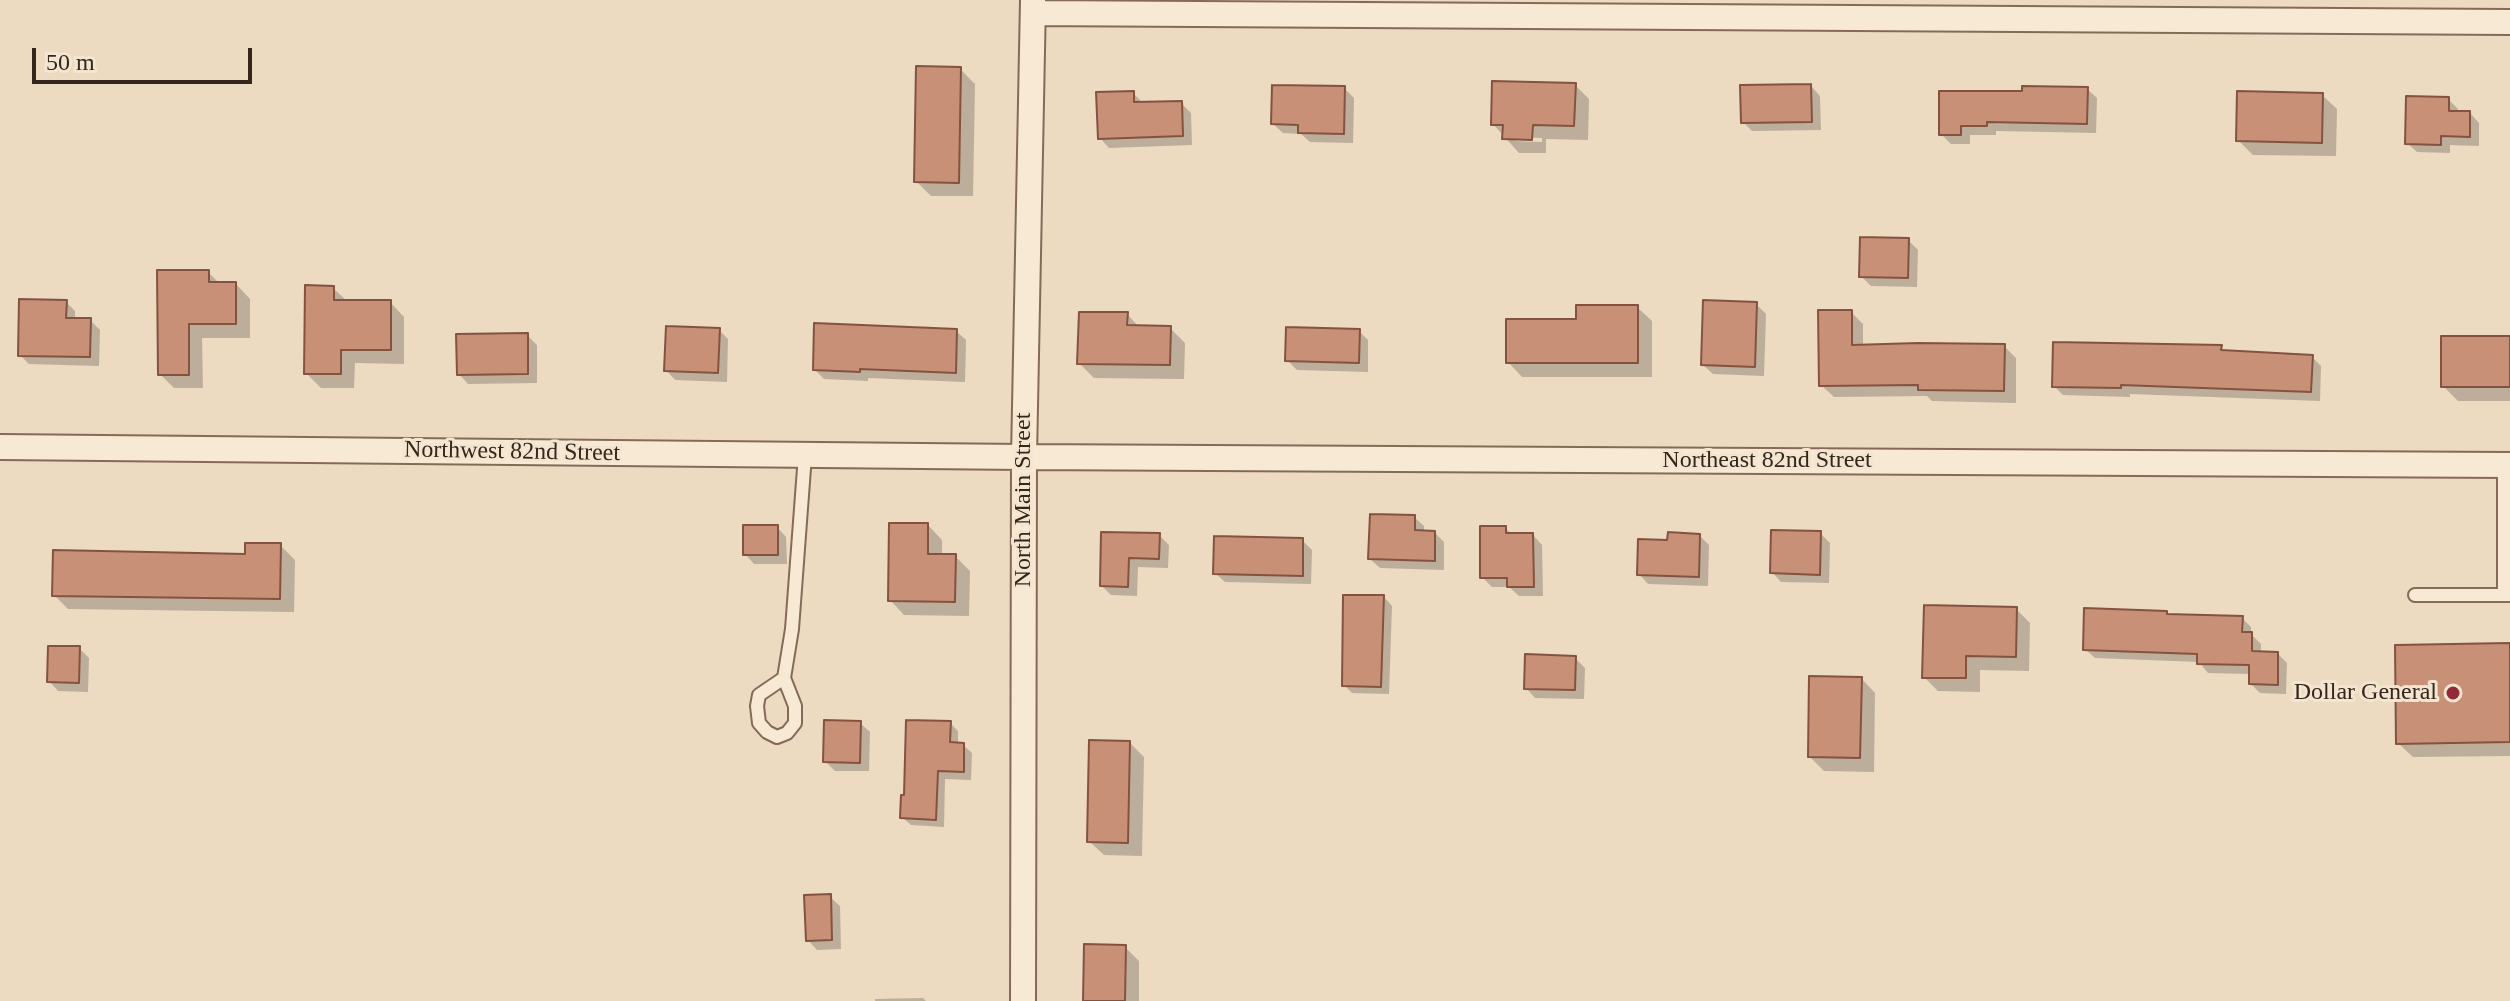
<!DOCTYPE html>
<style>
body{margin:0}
#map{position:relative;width:2510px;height:1001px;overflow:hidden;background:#ecdac1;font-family:Georgia,serif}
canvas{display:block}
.scale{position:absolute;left:32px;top:48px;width:220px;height:36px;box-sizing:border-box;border:4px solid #35261d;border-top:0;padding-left:10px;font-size:24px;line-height:28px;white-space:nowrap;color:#35261d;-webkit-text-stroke:6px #f4e5d0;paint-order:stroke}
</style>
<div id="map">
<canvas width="2510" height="1001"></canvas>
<div class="scale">50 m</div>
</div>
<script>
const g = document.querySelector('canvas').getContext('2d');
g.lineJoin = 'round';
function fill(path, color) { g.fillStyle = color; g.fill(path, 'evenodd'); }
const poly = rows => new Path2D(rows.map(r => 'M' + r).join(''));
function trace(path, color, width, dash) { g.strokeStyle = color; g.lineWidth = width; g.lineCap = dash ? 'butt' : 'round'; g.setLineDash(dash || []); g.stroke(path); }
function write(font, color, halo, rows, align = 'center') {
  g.font = font + ' Georgia,serif'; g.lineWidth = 6; g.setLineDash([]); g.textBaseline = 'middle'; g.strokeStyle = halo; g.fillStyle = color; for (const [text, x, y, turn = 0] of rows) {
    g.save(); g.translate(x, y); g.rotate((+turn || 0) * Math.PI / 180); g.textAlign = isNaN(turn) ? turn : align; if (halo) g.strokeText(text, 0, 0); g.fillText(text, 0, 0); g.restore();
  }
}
fill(poly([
 [960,69,975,84,973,196,931,196,916,181],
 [1575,85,1589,99,1588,140,1546,139,1546,153,1519,153,1493,124],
 [1512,137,1542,138,1542,142,1516,141],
 [1811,86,1820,96,1821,130,1752,131,1743,122],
 [1344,88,1354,98,1353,143,1310,142,1301,134,1283,133,1273,124],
 [2087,89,2097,98,2096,133,1996,131,1996,135,1970,135,1970,144,1951,144,1941,134,2024,93],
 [1133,93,1143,103,1181,103,1191,113,1192,145,1109,148,1100,138],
 [2322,95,2337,109,2336,156,2253,155,2238,140],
 [2448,99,2458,109,2458,113,2470,113,2479,123,2479,146,2450,145,2450,153,2417,152,2407,143],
 [1908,240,1918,250,1917,287,1871,286,1861,276],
 [208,272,220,284,236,284,250,299,250,338,202,338,203,388,174,388,160,374],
 [333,288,348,302,390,302,404,317,404,364,355,363,354,388,321,388,306,373],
 [66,302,75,311,75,320,90,320,100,330,99,366,29,364,20,355],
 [1756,304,1766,314,1764,376,1713,374,1703,365],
 [1637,307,1652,321,1652,377,1522,377,1508,362],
 [1851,312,1863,324,1863,347,2004,346,2016,358,2016,403,1932,401,1927,396,1834,397,1821,385],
 [1127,314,1140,328,1170,328,1185,343,1184,379,1094,378,1079,363],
 [719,330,728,339,727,382,675,380,666,370],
 [956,331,966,340,965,382,868,378,868,381,824,379,815,370],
 [1359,331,1368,340,1368,372,1297,370,1287,360],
 [527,335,537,345,537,383,468,384,459,374],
 [2510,338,2510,401,2458,401,2443,386],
 [2221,347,2226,352,2312,357,2321,366,2320,401,2130,394,2130,397,2063,395,2054,386],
 [1414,517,1424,526,1424,532,1435,533,1444,542,1444,570,1380,568,1370,559],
 [928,525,942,540,942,556,955,556,970,571,969,616,904,615,890,600],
 [777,527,786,537,787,564,754,564,745,554],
 [1505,528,1513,535,1533,535,1542,545,1543,596,1519,596,1509,587,1492,587,1482,577],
 [1820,533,1830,543,1829,583,1781,582,1772,572],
 [1103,534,1159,535,1169,545,1168,568,1138,567,1137,596,1111,595,1102,586],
 [1699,535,1709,545,1708,586,1648,584,1639,574,1669,542],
 [1302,540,1312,550,1311,584,1225,582,1215,573],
 [280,545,295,560,294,612,68,609,54,595,247,556],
 [1384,597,1392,606,1389,694,1352,693,1344,685],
 [2016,609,2030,623,2029,671,1980,670,1980,692,1938,691,1924,677],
 [2166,613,2170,616,2242,618,2251,627,2251,634,2261,644,2261,653,2278,654,2287,663,2286,694,2260,693,2251,684,2251,674,2208,673,2199,662,2095,658,2085,649],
 [2510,645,2510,756,2413,757,2398,743],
 [79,648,89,658,88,692,58,691,49,681],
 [1575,658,1585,668,1584,699,1535,698,1526,688],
 [1861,678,1875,693,1874,772,1824,771,1810,757],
 [860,723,870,732,869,771,835,771,825,761],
 [950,723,958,731,958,744,963,745,972,753,971,780,945,779,944,827,911,825,902,817],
 [1130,743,1144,757,1142,856,1104,855,1089,841],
 [830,897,840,906,841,949,817,950,808,940],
 [1125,947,1139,961,1139,1001,1085,1001],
 [923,998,926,1001,875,1001,875,999]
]), '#0003');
const building = poly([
 [916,66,961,67,959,183,914,182,916,66],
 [1492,81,1576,83,1574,126,1533,125,1532,140,1502,139,1503,125,1491,125,1492,81],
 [1811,84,1812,122,1741,123,1740,85,1811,84],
 [1272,85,1345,86,1344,134,1298,133,1298,125,1271,124,1272,85],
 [2022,86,2088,87,2087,124,1987,122,1987,126,1961,126,1961,135,1939,135,1939,91,2022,91,2022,86],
 [1134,91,1134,102,1182,101,1183,136,1098,139,1096,92,1134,91],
 [2237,91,2323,93,2322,143,2236,141,2237,91],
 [2406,96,2449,97,2449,111,2470,111,2470,137,2441,136,2441,145,2405,144,2406,96],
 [1860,237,1909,238,1908,278,1859,277,1860,237],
 [157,270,209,270,209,282,236,282,236,324,189,324,189,375,158,375,157,270],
 [305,285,334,286,334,300,391,300,391,350,341,350,341,374,304,374,305,285],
 [19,299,67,300,66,318,91,318,90,357,18,356,19,299],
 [1703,300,1757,302,1755,367,1701,365,1703,300],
 [1576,305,1638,305,1638,363,1506,363,1506,319,1576,319,1576,305],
 [1818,310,1852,310,1852,345,1918,343,2005,344,2004,391,1918,390,1918,385,1819,386,1818,310],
 [1079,312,1128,312,1127,325,1171,326,1170,365,1077,364,1079,312],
 [814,323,957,329,956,373,860,369,860,372,813,370,814,323],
 [666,326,720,328,718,373,664,371,666,326],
 [1286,327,1360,329,1359,363,1285,361,1286,327],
 [528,333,528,374,457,375,456,334,528,333],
 [2441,336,2510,336,2510,387,2441,387,2441,336],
 [2053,342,2222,345,2221,350,2313,355,2311,392,2121,385,2121,388,2052,387,2053,342],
 [1370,514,1415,515,1415,530,1435,531,1435,561,1368,559,1370,514],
 [889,523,928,523,928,554,956,554,955,602,888,601,889,523],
 [743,525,778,525,778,555,743,555,743,525],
 [1480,526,1506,526,1506,533,1533,533,1534,587,1507,587,1507,578,1480,578,1480,526],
 [1771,530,1821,531,1820,575,1770,573,1771,530],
 [1101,532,1160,533,1159,559,1129,558,1128,587,1100,586,1101,532],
 [1668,532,1700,534,1699,577,1637,575,1638,539,1667,540,1668,532],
 [1214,536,1303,538,1303,576,1213,574,1214,536],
 [245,543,281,543,280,599,52,596,53,550,245,554,245,543],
 [1343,595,1384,595,1381,687,1342,686,1343,595],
 [1924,605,2017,607,2016,657,1966,656,1966,678,1922,678,1924,605],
 [2084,608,2167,611,2167,614,2243,616,2242,632,2252,632,2252,651,2278,652,2278,685,2249,684,2249,665,2197,664,2197,654,2083,650,2084,608],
 [2510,643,2510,742,2396,744,2395,645,2510,643],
 [48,646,80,646,79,683,47,682,48,646],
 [1525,654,1576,656,1575,690,1524,689,1525,654],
 [1809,676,1862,677,1860,758,1808,757,1809,676],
 [824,720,861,721,860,763,823,762,824,720],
 [906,720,951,721,950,742,964,743,964,772,938,771,936,820,900,818,901,795,904,795,906,720],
 [1089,740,1130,741,1128,843,1087,842,1089,740],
 [831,894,832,940,806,941,804,895,831,894],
 [1084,944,1126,945,1125,1001,1083,1001,1084,944]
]);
fill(building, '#c99078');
trace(building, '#835340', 2);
const lane = poly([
 [2504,465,2504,595],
 [2415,595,2510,595],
 [784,678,795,706,795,723,787,733,777,737,767,732,759,723,757,706,759,695,784,678,792,629,805,455]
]);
const street = poly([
 [1033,13,2510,22],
 [0,447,1024,457,2510,465],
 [1023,1001,1024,457,1033,0]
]);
trace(lane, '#846b59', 16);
trace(street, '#846b59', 28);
trace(lane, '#f7e9d3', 12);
trace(street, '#f7e9d3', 24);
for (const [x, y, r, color] of [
 [2453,693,8,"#912b37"]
]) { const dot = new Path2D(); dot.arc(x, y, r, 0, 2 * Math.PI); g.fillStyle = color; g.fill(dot); trace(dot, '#f4e5d0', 3); }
write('24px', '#35261d', '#f4e5d0', [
 ["Northwest 82nd Street",512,452,1],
 ["Northeast 82nd Street",1767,461],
 ["North Main Street",1024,500,-90]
]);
write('24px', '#35261d', '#f4e5d0', [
 ["Dollar General",2437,693]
], 'right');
</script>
